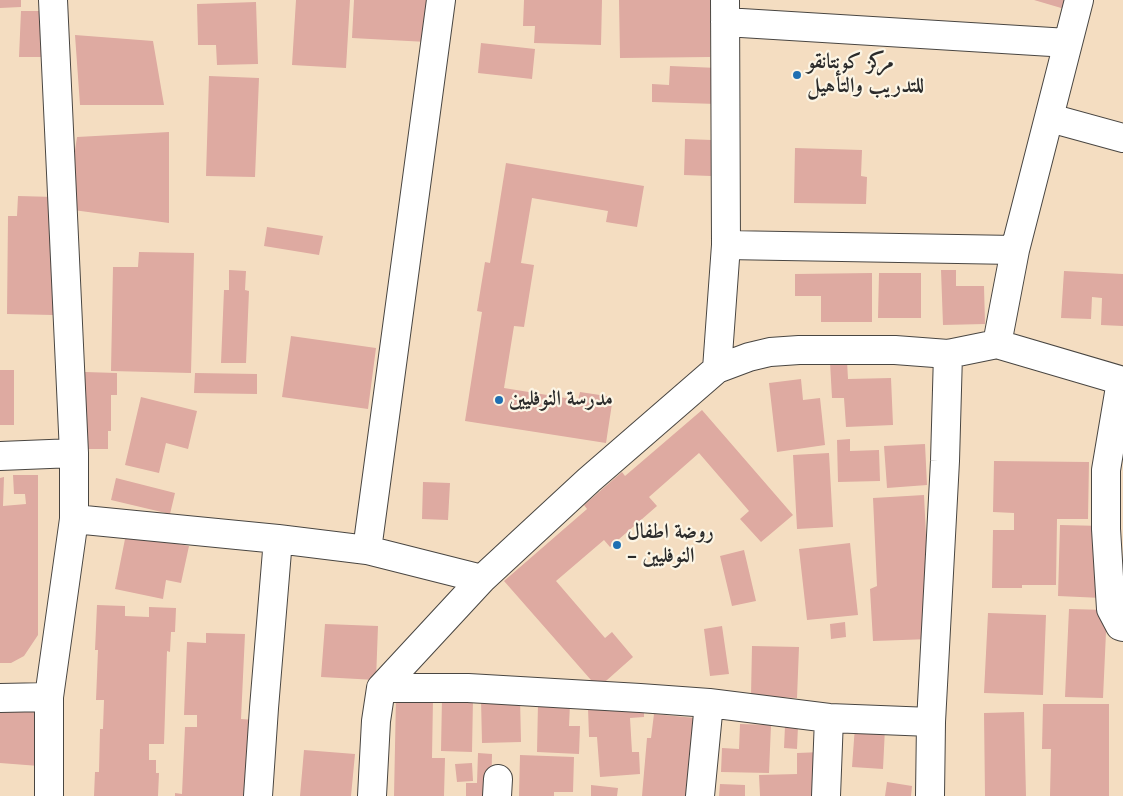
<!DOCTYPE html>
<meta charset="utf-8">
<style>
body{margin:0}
canvas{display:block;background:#f4ddc1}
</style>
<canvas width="1123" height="796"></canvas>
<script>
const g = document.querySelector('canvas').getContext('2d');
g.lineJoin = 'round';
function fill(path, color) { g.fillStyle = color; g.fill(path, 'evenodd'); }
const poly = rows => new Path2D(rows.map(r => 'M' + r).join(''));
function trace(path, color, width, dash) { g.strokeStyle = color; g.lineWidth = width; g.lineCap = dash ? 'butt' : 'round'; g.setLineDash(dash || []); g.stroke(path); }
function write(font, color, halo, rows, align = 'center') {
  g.font = font + ' Cardo,Amiri,serif'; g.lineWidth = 4.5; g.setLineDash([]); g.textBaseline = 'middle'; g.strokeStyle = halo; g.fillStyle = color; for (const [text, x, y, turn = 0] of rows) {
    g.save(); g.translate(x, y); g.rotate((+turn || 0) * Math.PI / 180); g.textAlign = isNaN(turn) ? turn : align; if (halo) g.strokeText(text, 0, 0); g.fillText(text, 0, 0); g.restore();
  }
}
fill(poly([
 [0,0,21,0,21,7,0,8],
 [296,0,350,0,346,68,292,65],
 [354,0,430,0,427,42,352,38],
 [524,0,602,0,601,45,534,43,535,26,523,26],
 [619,0,710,0,710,57,620,58],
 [1034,0,1071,0,1068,10],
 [256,2,258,64,217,65,216,45,198,45,197,4],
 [21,11,49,11,48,57,19,57],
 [75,35,153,41,164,105,80,105],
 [481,43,535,49,532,79,478,73],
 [670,66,718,68,717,104,652,102,652,84,669,85],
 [209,76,259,78,255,177,206,176],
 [169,132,169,223,66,209,77,137],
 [685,139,712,140,711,176,684,175],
 [795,148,862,150,861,176,867,177,866,204,794,203],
 [506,163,644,186,637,227,606,222,608,211,532,198,521,263,534,265,524,327,514,326,504,388,578,400,580,392,613,397,606,443,465,421,482,312,477,311,485,262,490,263],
 [18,196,55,197,53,315,7,314,8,216,17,216],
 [267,227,323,236,319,255,264,246],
 [139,252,194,253,191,373,111,371,113,267,138,267],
 [229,270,246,271,245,290,249,291,246,363,221,363,224,290,229,290],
 [941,270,956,270,956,286,984,286,985,324,943,325],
 [1064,271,1123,274,1123,326,1101,325,1102,298,1092,297,1091,319,1061,318],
 [872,273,872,322,821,322,821,296,795,296,795,274],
 [879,273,921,273,921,318,878,318],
 [291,336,376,348,368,409,282,397],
 [847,361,848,379,891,378,893,425,846,427,844,398,832,398,830,362],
 [0,370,14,370,14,425,0,425],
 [85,372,117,373,117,395,111,395,111,431,108,431,108,449,84,449],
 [195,373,257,374,257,394,194,393],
 [801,379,803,400,820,398,825,445,777,452,769,383],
 [141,397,197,411,188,449,166,443,159,473,125,465],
 [702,410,793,515,761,542,740,519,749,511,699,453,649,497,657,506,610,547,604,540,556,581,605,638,612,632,633,657,598,688,504,581,587,509,584,505,622,472,625,476],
 [850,439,850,451,879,450,880,481,838,482,837,440],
 [925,444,927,485,887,488,884,446],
 [829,453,833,527,797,529,793,455],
 [994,461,1089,462,1088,519,1057,519,1056,585,1022,585,1022,588,992,588,993,530,1014,530,1014,513,993,512],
 [13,475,38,475,38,635,24,656,11,663,0,663,0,478,4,477,3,506,26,504,25,494,14,494],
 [116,478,175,493,170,514,111,500],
 [423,482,450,483,448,520,422,519],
 [924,495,931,639,873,641,870,589,877,586,873,498],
 [1060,525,1103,526,1102,598,1058,596],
 [126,534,189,546,181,583,166,580,163,599,115,589],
 [850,543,858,615,807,620,799,549],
 [744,550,756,601,732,606,720,556],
 [97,605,125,606,125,616,149,617,149,607,176,608,175,632,171,632,170,652,167,651,164,744,149,744,149,760,156,760,156,773,159,773,158,796,94,796,95,772,99,772,100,729,103,729,104,700,96,700,98,650,95,650],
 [1069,609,1107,610,1103,698,1065,697],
 [988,613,1046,615,1043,695,984,693],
 [845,622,846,637,831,639,830,624],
 [325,624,378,626,376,680,321,677],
 [722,626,729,674,710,676,704,629],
 [206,633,245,634,241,719,255,720,255,742,248,742,246,796,175,796,175,793,182,794,185,727,197,727,197,715,184,715,187,642,206,643],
 [752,646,799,647,797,698,751,696],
 [396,697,433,698,432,758,445,758,444,796,394,796],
 [442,698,473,698,472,752,441,751],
 [520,698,521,742,482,743,481,699],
 [538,703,570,704,569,726,580,726,579,754,537,752],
 [1043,704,1109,704,1109,796,1050,796,1051,749,1042,749],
 [644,705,644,717,630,718,632,752,639,752,640,774,600,777,597,737,589,737,588,708],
 [0,708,43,708,39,766,0,763],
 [1024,712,1026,796,985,796,984,713],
 [654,714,705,719,690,796,642,796,647,738,651,738],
 [740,724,771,725,769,773,721,772,722,748,739,749],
 [785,726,798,726,797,749,784,748],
 [855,726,885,728,883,769,852,767],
 [304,750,355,754,351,796,300,796],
 [822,752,823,796,760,796,759,775,797,774,797,753],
 [478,753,492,754,491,796,466,796,466,783,477,783],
 [520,755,574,757,573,792,554,792,554,796,519,796],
 [472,763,473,781,457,782,455,764],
 [887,782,912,786,911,796,885,796],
 [720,784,745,785,745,796,719,796],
 [591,785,618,788,617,796,591,796]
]), '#deaaa1');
const minor = poly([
 [725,22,1068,43],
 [1050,118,1123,138],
 [726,245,1015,250],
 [997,344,1015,250,1079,0],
 [717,369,726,245,725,0],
 [1121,381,1106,470,1106,529,1111,609,1120,626,1123,627],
 [0,456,74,453],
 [74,519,278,539,367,550,482,579],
 [367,550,441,0],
 [381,688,468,688,640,698,709,703,829,718,931,722],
 [0,698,49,697],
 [49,796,49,697,74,519,74,453,53,0],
 [258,796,264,708,278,539],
 [372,796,376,721,381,688,482,579,589,480,717,369,749,357,770,352,799,350,895,350,948,354,997,344,1123,381],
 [497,796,498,779],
 [700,796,709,703],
 [826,796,829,718],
 [930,796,931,722,945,461,948,354]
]);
trace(minor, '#494642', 30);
trace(minor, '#fff', 28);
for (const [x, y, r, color] of [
 [797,75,5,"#1f6fb2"],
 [499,400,5,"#1f6fb2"],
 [617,545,5,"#1f6fb2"]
]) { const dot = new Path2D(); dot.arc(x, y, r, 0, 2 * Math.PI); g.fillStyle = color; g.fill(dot); trace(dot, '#fcf5e5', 2); }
write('bold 21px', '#2b2b2b', '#fcf5e5', [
 ["مركز كونتانقو",807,63],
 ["للتدريب والتأهيل",807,87],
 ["مدرسة النوفليين",509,400],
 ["روضة اطفال",627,533],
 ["- النوفليين",627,557]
], 'left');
</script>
